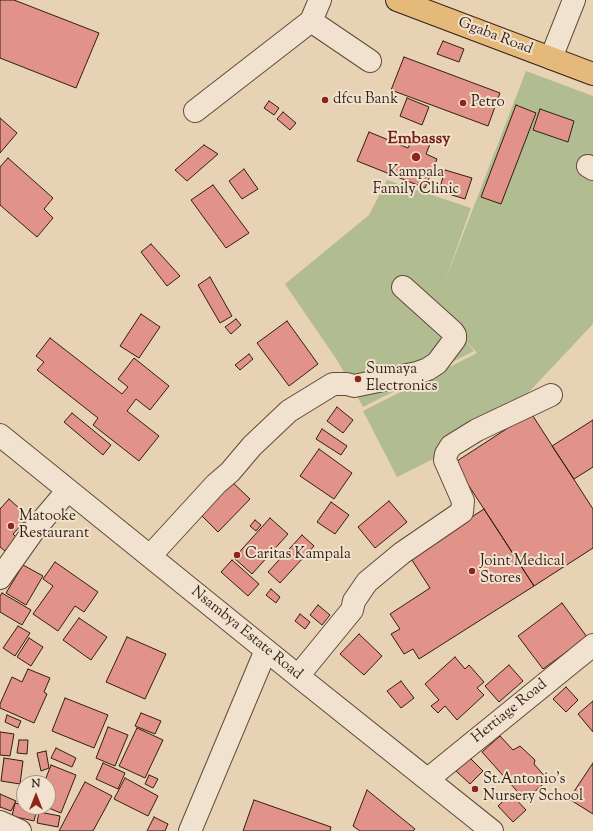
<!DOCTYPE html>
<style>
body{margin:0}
#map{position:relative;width:593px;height:831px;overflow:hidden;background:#e8d2b4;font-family:"Sorts Mill Goudy",serif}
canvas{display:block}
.north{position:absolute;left:16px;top:775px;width:40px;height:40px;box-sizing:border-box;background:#f0e2ce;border:1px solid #a49383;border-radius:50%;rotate:0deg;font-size:11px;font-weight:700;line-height:16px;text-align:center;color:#331d13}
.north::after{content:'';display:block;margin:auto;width:14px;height:18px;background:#8f2418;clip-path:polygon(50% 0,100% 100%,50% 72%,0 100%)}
</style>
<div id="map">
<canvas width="593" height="831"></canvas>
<div class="north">N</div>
</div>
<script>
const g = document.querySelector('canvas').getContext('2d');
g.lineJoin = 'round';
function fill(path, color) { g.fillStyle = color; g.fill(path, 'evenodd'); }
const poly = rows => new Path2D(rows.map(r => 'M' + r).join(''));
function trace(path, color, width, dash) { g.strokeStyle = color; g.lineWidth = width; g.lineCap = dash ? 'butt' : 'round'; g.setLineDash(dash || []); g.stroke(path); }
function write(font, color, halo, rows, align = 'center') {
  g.font = font + ' "Sorts Mill Goudy",serif'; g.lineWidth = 4; g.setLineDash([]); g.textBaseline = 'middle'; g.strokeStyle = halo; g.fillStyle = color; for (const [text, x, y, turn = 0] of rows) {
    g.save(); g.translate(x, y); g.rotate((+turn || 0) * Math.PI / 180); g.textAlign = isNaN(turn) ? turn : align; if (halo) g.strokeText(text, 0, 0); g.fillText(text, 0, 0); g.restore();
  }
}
fill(poly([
 [526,71,593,96,593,324,495,428,397,477,363,411,477,353,453,327,474,351,363,407,337,360,285,284,369,215,387,180,471,208,445,281]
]), '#b1bd91');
const building = poly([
 [0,0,14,0,99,33,76,88,0,58,0,0],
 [443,41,464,49,459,62,437,54,443,41],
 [404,57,500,93,488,126,391,90,404,57],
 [407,98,429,107,422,125,400,116,407,98],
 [269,101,279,108,274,115,264,108,269,101],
 [516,105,536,113,501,204,481,197,516,105],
 [540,109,574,121,568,142,533,130,540,109],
 [283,112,296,123,290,130,277,119,283,112],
 [0,118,17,133,0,153,0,118],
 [369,132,408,148,413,137,430,144,426,154,437,159,425,188,357,161,369,132],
 [204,145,218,154,187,181,175,170,204,145],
 [8,158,53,198,44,209,53,218,37,237,0,205,0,167,8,158],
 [244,169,258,189,242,199,229,181,244,169],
 [445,170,472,178,465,199,439,191,445,170],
 [213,185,249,233,226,248,191,200,213,185],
 [151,244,180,276,167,286,141,252,151,244],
 [210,277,232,316,220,323,198,285,210,277],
 [141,314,160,327,139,358,120,346,141,314],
 [236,319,241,325,231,334,225,327,236,319],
 [287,321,318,364,289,386,257,343,287,321],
 [50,338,122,394,128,387,118,379,134,358,169,386,150,410,136,399,127,411,159,436,139,461,93,425,98,418,37,370,44,362,36,356,50,338],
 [249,354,253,359,240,370,235,365,249,354],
 [337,407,353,420,343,433,327,421,337,407],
 [72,413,111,445,103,455,64,422,72,413],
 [531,413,593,509,593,548,534,586,454,463,531,413],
 [593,420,593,467,574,479,552,446,593,420],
 [322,429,347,446,341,455,316,439,322,429],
 [319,449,352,473,334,499,300,476,319,449],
 [229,479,250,499,218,532,197,511,229,479],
 [9,499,29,517,13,534,17,538,5,551,0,547,0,509,9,499],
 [389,501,407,522,375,548,358,527,389,501],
 [331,502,349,515,335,534,317,522,331,502],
 [484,509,534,586,419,659,413,649,404,654,391,634,400,629,390,614,430,588,410,557,484,509],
 [270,518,288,534,252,574,234,558,270,518],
 [255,520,261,525,256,531,250,526,255,520],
 [302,535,314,546,280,583,268,572,302,535],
 [232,560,259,584,248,596,221,572,232,560],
 [55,562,98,592,84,612,75,606,58,631,33,614,53,586,43,579,55,562],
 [23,565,43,576,26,605,6,593,23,565],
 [271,589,280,597,276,603,266,595,271,589],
 [2,593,31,610,22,625,0,612,0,596,2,593],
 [562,603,587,637,543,669,518,636,562,603],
 [318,605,330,615,322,625,310,615,318,605],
 [300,614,310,622,305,629,295,621,300,614],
 [79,618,107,637,91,660,63,640,79,618],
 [18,626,30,633,15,656,3,648,18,626],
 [359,634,382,656,364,675,340,654,359,634],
 [127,637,166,654,145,699,106,682,127,637],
 [29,638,43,647,31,666,17,657,29,638],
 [455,657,465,669,469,665,484,682,477,688,484,695,457,720,445,706,438,713,431,706,439,700,425,684,455,657],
 [509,665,523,681,499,702,485,686,509,665],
 [28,669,50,678,44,692,47,694,34,723,0,708,0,704,12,677,22,682,28,669],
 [401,681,414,698,401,708,387,691,401,681],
 [566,687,578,700,566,712,553,699,566,687],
 [65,698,108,715,94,748,52,731,65,698],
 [593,701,593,732,578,714,593,701],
 [141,713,161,721,155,734,135,726,141,713],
 [7,715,21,721,18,728,5,722,7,715],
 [108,727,128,735,115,766,96,758,108,727],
 [137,728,163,740,145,778,119,766,137,728],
 [0,732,14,734,10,756,0,755,0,732],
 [500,736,513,750,520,746,535,760,534,764,548,780,525,800,482,752,500,736],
 [19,740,28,740,27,754,17,753,19,740],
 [56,748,76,758,72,767,51,758,56,748],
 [46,751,49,768,41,771,37,753,46,751],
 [4,758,23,761,20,784,1,781,4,758],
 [470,758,483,771,470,784,456,771,470,758],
 [103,763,125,773,118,789,96,779,103,763],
 [593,763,593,814,569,799,593,763],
 [51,765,76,775,61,813,46,807,48,807,48,783,44,783,51,765],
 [149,775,158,779,153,788,145,784,149,775],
 [125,778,158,796,148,816,114,799,125,778],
 [85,782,112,796,93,831,59,831,85,782],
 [367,790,415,829,413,831,360,831,353,826,367,790],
 [0,794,16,801,11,811,0,807,0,794],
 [511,794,526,810,513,822,498,806,511,794],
 [254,800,331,827,330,831,243,831,254,800],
 [15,803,24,805,24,807,30,807,37,809,34,821,12,816,15,803],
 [39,812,60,816,58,827,37,823,39,812],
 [154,817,168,824,165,831,147,831,154,817]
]);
fill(building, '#e19289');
trace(building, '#331d13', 1);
const minor = poly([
 [311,21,370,61],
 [551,58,574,0],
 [195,111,311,21,320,0],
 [588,166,593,169],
 [0,435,298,676,492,831],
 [150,556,216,484,230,472,252,446,289,411,333,384,347,384,354,386,417,373,428,369,437,363,455,339,455,335,453,332,403,287],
 [0,578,34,530,68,490],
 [298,676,352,610,354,601,367,582,402,553,462,512,463,501,445,460,446,454,451,446,477,430,551,395],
 [428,779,593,645],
 [0,822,20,831],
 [190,831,266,650]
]);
const major = poly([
 [397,0,593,74]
]);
trace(minor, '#604a3b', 24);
trace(major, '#331d13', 24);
trace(minor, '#f0e2ce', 22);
trace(major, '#e4b97a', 22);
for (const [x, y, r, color] of [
 [325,100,4,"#8f2418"],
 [463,103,4,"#8f2418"],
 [416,157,5,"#8f2418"],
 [358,379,4,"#8f2418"],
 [11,526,4,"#8f2418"],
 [237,555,4,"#8f2418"],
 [472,571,4,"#8f2418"],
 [475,789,4,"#8f2418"]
]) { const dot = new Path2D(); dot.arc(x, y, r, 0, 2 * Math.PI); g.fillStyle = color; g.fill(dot); trace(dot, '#f0e2ce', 1.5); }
write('15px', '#331d13', '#f0e2ce', [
 ["Ggaba Road",495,37,21],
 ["Nsambya Estate Road",246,634,39],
 ["Hertiage Road",510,712,-39]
]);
write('15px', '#331d13', '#f0e2ce', [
 ["dfcu Bank",333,100],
 ["Petro",471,103],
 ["Kampala",416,173,"center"],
 ["Family Clinic",416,190,"center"],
 ["Sumaya",366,370],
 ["Electronics",366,387],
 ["Matooke",19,517],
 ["Restaurant",19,534],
 ["Caritas Kampala",245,555],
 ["Joint Medical",480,562],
 ["Stores",480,579],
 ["St.Antonio's",483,780],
 ["Nursery School",483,797]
], 'left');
write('bold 17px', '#7a1f14', '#f0e2ce', [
 ["Embassy",419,140]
]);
</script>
